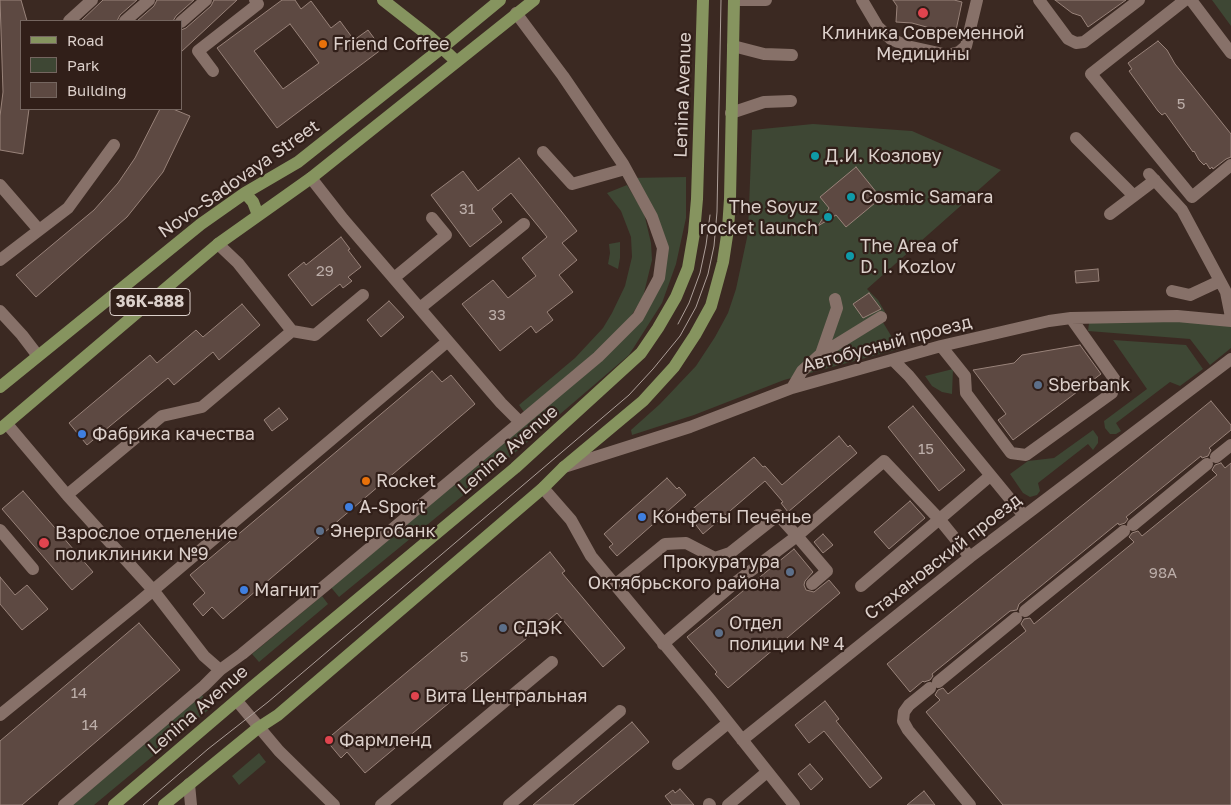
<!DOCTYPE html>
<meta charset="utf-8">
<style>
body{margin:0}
#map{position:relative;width:1231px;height:805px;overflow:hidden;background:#3b2922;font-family:"Golos Text",sans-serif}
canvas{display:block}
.legend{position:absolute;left:20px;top:20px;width:162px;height:90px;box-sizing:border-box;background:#311f19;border:1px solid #756660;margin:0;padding:6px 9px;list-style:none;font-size:15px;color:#dcd0cb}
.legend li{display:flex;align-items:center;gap:10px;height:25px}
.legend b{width:25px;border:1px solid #756660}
</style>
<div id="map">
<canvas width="1231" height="805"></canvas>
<ul class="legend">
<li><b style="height:6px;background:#86945f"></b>Road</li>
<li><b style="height:14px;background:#3e4734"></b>Park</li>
<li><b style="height:14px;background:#5d4942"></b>Building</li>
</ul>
</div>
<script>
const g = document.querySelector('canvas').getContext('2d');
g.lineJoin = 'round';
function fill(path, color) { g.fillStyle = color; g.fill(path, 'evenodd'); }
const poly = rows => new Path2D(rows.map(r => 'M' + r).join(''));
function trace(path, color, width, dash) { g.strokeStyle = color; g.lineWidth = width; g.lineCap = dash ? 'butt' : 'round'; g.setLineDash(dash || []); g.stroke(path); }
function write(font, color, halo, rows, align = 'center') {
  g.font = font + ' "Golos Text",sans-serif'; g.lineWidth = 4.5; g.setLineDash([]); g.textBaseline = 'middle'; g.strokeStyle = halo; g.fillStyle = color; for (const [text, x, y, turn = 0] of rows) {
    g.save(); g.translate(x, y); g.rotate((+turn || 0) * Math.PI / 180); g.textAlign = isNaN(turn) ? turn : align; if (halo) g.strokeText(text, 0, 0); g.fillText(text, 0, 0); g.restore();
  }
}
fill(poly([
 [1212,0,1231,0,1231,26],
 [813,124,912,131,1001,170,867,289,878,300,885,312,881,319,899,349,784,380,694,415,632,435,631,430,660,404,696,366,715,337,728,313,736,289,748,233,752,130],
 [686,177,686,218,676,264,662,303,629,355,510,457,339,597,329,585,623,338,655,285,660,242,629,178],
 [627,185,644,213,651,243,652,260,643,297,628,321,607,343,524,412,519,405,575,358,603,328,612,313,625,286,632,257,631,237,621,211,607,193],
 [620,242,620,258,618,269,608,264,610,253,609,244],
 [1094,317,1224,324,1231,327,1231,348,1210,365,1190,339,1088,331,1089,323],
 [1113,340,1186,345,1203,369,1180,386,1170,382,1116,423,1121,431,1116,434,1110,434,1105,428,1104,421,1147,389],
 [953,369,952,394,942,392,932,386,925,376],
 [1093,430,1098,437,1098,443,1093,450,1088,444,1038,483,1040,491,1037,495,1030,497,1023,493,1010,474,1028,461,1054,458],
 [322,596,328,604,259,662,252,654],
 [201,694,212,707,94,805,70,805],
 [259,753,266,762,239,785,232,776]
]), '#3e4734');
const building = poly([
 [0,0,21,0,27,21,21,21,21,109,29,109,23,154,0,150,0,116,3,92,0,0],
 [103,0,137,0,120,15,117,21,81,21,103,0],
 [157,0,194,0,176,16,173,21,137,21,154,6,157,0],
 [214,0,237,0,181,52,181,30,186,28,211,6,214,0],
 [282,0,295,0,301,9,311,1,331,28,340,21,354,40,368,30,382,49,277,128,217,48,282,0],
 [290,24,319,63,283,89,254,51,290,24],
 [893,0,954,0,962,2,955,35,912,23,896,22,897,6,893,0],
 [1055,0,1126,0,1088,27,1081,16,1072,13,1055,0],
 [1158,41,1167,50,1175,64,1231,134,1231,157,1226,159,1213,169,1212,167,1210,169,1206,163,1204,165,1199,160,1194,151,1193,152,1165,113,1162,115,1158,111,1129,71,1132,69,1128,63,1158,41],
 [160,109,173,109,190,116,163,172,127,217,36,297,16,275,94,210,118,183,135,158,160,109],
 [519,158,577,231,562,243,577,260,559,275,573,292,547,312,553,320,536,333,531,326,500,351,462,304,493,280,508,298,536,276,522,258,547,237,511,193,492,209,502,222,470,247,431,195,463,171,478,191,519,158],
 [856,167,881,198,846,227,836,215,818,226,829,208,820,197,856,167],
 [341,237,350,249,348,250,361,267,348,277,352,281,343,288,340,284,312,306,288,275,304,262,306,265,341,237],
 [1098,269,1099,281,1076,283,1075,271,1098,269],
 [869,293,881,309,863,318,853,304,869,293],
 [389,301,404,317,381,337,367,320,389,301],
 [242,304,260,325,219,360,213,352,174,385,168,378,87,445,69,423,150,355,157,363,196,330,203,337,242,304],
 [1080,345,1101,374,1013,440,998,420,1006,414,973,370,1014,363,1022,355,1080,345],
 [432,371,442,382,451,375,475,404,223,619,212,607,203,616,193,604,205,593,190,575,432,371],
 [1211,401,1231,425,1231,430,1209,448,1211,450,1208,456,1202,458,1201,456,1126,517,1128,519,1125,523,1119,525,1118,523,1019,604,1017,610,1010,611,932,674,933,676,930,680,924,682,923,681,910,692,887,664,1211,401],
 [913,406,965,470,939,491,888,427,913,406],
 [279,408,288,419,272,431,264,420,279,408],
 [839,436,848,447,850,445,857,453,788,512,781,503,783,502,765,481,703,534,696,525,698,523,689,512,754,457,763,467,765,466,782,485,839,436],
 [1221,463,1225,468,1231,463,1231,805,1003,805,926,712,940,700,935,695,938,690,943,688,948,694,1026,631,1021,624,1024,619,1030,618,1034,624,1134,542,1129,537,1132,533,1138,531,1142,536,1217,475,1212,470,1215,465,1221,463],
 [667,478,677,489,679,487,686,495,617,556,609,547,613,544,604,534,667,478],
 [23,491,93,572,72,590,2,509,23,491],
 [910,501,925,518,889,549,874,532,910,501],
 [823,534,833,545,823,553,814,542,823,534],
 [794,549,813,572,805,581,804,585,806,590,814,592,829,580,840,593,728,688,715,674,717,672,687,637,794,549],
 [550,552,565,571,562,573,625,648,603,667,557,613,365,773,347,752,341,758,326,740,550,552],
 [0,577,15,595,27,585,48,609,22,630,0,604,0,577],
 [139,623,180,670,22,805,0,805,0,741,139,623],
 [825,701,839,719,836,721,882,778,870,788,824,731,809,743,795,725,825,701],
 [632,722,649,742,573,805,533,805,632,722],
 [810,764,823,779,811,790,798,774,810,764],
 [680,789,694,805,672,805,665,796,673,790,675,793,680,789],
 [924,791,935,805,907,805,924,791]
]);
fill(building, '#5d4942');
trace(building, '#99837a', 1);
trace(poly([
 [734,0,766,0],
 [862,0,878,27,891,39,907,46,948,55,959,52,966,46,977,0],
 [1039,0,1068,39,1076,43,1084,42,1139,0],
 [1185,0,1091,74,1192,197,1231,165],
 [1191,0,1231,53],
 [69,21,92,0],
 [125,21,149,0],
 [181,22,206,0],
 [733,46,764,54,792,55],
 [213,71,198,51,258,4,255,0],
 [731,113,764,102,791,101],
 [1076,138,1134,196],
 [543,152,572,184,625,169],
 [1149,174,1182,210,1226,292,1231,317],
 [311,178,343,219,501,403,520,422],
 [0,185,39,230],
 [1110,214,1155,180],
 [218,244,238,263,292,331,315,335,363,295],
 [0,260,68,208,114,145],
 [394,278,446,235,432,218],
 [1172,291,1190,295,1220,281],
 [420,308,524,224],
 [0,311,22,335,38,356],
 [941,346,965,376,966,393,1011,453,1026,455,1112,393,1115,380,1071,318],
 [821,354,881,317],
 [894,361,909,376,1024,516],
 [792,388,802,371,821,354,837,308,835,299],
 [7,424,67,495,153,590,204,656,220,670],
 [1216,457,1231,445],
 [564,467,690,427,792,388,941,346,1049,321,1071,318,1177,316,1231,321],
 [543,488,571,520,591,556,709,698,794,805],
 [67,495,162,416,202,407,292,331],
 [1133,525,1207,464],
 [0,530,33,569],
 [615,585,665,544,686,543,715,558,730,553,778,515,797,536,884,461,940,520,970,557],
 [861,586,990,476],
 [1025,611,1124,531],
 [663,644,736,582,797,536,827,571,812,584],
 [938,682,1016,618],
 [930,688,909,705,904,712,903,721,908,730,970,805],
 [237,701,279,751,334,805],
 [0,715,138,603,448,341],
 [742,740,970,557,1231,359],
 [678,764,728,723],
 [189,784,191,805],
 [709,804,710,805],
 [64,805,204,686,220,670,242,654,327,584,598,357,638,317,659,278,663,248,652,217,623,164,563,76,516,13],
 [381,805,552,662],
 [509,805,620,711],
 [728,805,767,772]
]), '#877169', 12);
trace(poly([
 [383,0,429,36,456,61],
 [245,193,253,202,258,215],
 [0,387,201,224,245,193,298,162,443,47,500,0],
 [0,429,218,244,311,178,534,0],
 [114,805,251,688,515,468,641,353,658,328,676,297,688,268,694,233,697,199,703,0],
 [164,805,258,728,278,715,543,488,564,467,643,401,674,367,695,335,711,306,723,262,728,229,730,199,734,0]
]), '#86945f', 12);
trace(poly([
 [678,324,689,303,700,273,706,245,710,215],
 [143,805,208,749,268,702,629,395,653,369,680,336,696,307,708,274,714,246,717,212,721,0]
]), '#ac9e98', 1);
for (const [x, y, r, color] of [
 [923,13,6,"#e0444e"],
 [323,44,5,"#e8710a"],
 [815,156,5,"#0f9aa8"],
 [851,197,5,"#0f9aa8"],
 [828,217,5,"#0f9aa8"],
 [850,256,5,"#0f9aa8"],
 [1038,385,5,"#5c6f8a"],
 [82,434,5,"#3f7fe0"],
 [366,481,5,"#e8710a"],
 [349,507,5,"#3f7fe0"],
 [642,517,5,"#3f7fe0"],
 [320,531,5,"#5c6f8a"],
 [44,543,6,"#e0444e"],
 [790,572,5,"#5c6f8a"],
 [244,590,5,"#3f7fe0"],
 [503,628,5,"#5c6f8a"],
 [719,633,5,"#5c6f8a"],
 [415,696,5,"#e0444e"],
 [329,740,5,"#e0444e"]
]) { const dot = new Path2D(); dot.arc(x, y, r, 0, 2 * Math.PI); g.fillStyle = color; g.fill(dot); trace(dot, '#311f19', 2); }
write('15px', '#bcaea9', null, [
 ["5",1181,104],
 ["31",467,209],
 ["29",325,271],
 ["33",497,315],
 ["15",926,449],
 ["98А",1163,573],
 ["5",464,657],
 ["14",79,693],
 ["14",90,725]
]);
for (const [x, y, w] of [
 [150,302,80]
]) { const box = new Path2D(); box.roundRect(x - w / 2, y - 13.5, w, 27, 4); g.fillStyle = '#311f19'; g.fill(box); trace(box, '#dcd0cb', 1); }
write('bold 16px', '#dcd0cb', null, [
 ["36К-888",150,302]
]);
write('18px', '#dcd0cb', '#311f19', [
 ["Клиника Современной",923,33,"center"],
 ["Медицины",923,54,"center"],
 ["Friend Coffee",333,44],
 ["Д.И. Козлову",825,156],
 ["Cosmic Samara",861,197],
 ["The Soyuz",818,207,"right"],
 ["rocket launch",818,228,"right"],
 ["The Area of",860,246],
 ["D. I. Kozlov",860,267],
 ["Sberbank",1048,385],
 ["Фабрика качества",92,434],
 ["Rocket",376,481],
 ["A-Sport",359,507],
 ["Конфеты Печенье",652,517],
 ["Энергобанк",330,531],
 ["Взрослое отделение",55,533],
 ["поликлиники №9",55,554],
 ["Прокуратура",780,562,"right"],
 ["Октябрьского района",780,583,"right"],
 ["Магнит",254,590],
 ["Отдел",729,623],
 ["полиции № 4",729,644],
 ["СДЭК",513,628],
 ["Вита Центральная",425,696],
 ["Фармленд",339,740]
], 'left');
write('18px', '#dcd0cb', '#311f19', [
 ["Lenina Avenue",683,95,-88],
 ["Novo-Sadovaya Street",239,179,-35],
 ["Автобусный проезд",887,344,-15],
 ["Lenina Avenue",508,450,-41],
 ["Стахановский проезд",943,557,-38],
 ["Lenina Avenue",198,710,-41]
]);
</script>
